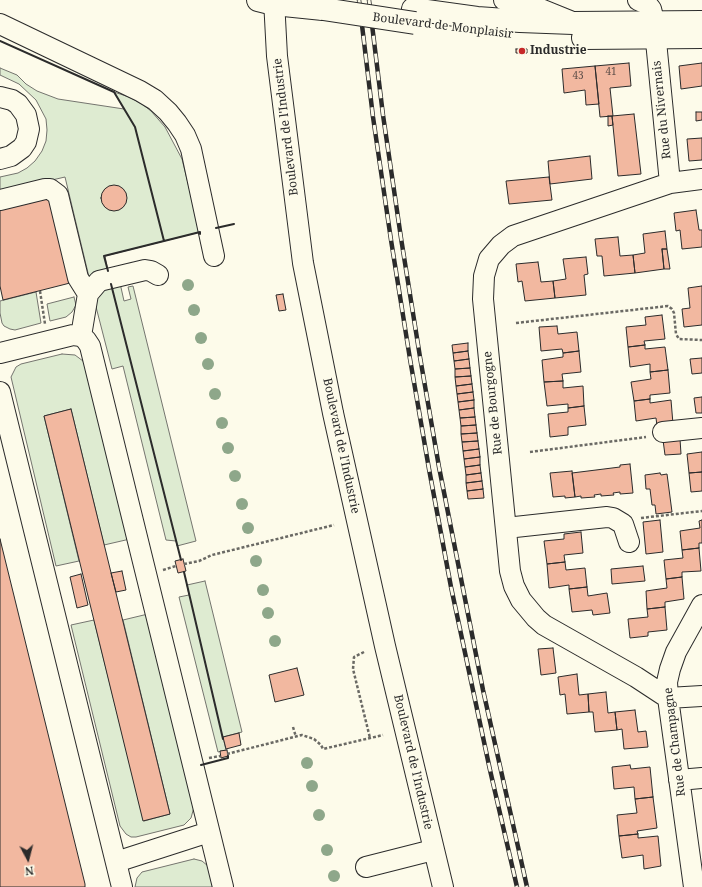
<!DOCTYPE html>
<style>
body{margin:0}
#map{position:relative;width:702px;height:887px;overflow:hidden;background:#fdfbea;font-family:"Noto Serif",serif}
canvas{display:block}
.north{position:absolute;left:8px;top:839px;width:40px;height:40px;-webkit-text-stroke:3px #fdfbea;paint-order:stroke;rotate:173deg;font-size:11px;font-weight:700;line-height:16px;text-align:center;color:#2b2b2b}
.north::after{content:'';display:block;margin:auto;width:14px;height:18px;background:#2b2b2b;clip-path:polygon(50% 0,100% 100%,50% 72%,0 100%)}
</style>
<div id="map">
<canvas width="702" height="887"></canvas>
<div class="north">N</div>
</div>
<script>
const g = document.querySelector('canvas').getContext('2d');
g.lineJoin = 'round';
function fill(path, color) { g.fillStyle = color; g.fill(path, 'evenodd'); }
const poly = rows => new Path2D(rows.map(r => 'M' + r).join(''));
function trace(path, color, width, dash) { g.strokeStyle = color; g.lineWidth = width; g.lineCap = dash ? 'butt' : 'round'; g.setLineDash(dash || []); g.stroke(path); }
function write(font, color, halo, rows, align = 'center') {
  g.font = font + ' "Noto Serif",serif'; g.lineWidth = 3; g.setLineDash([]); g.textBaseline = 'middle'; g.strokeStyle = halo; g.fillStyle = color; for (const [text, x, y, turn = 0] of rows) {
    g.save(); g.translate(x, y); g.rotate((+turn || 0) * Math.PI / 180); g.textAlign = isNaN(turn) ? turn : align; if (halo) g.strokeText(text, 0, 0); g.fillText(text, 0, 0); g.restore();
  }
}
const green = poly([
 [0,68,17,75,26,84,37,91,58,99,124,109,114,92,129,97,142,104,151,111,165,127,182,159,200,232,105,256,108,272,89,277,65,177,0,192,0,177,18,173,27,168,35,161,42,151,46,141,47,130,46,119,36,100,19,84,0,75,0,68],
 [120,283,124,301,131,299,128,287,133,286,196,541,177,546,176,541,166,540,123,366,112,369,95,303,100,292,120,283],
 [36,292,41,323,15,330,10,329,4,326,2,323,0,313,0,301,36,292],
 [74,297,76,305,72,312,66,317,50,321,47,304,74,297],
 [62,354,75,355,83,361,87,367,130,539,104,545,71,409,44,416,79,561,56,566,11,377,16,367,21,364,62,354],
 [205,581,242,732,223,737,226,750,218,752,179,597,189,595,187,585,205,581],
 [148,614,194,807,191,818,184,825,136,837,131,837,126,834,120,826,71,625,94,620,144,821,170,814,123,620,148,614],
 [194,859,202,861,208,866,213,887,135,887,137,878,142,872,194,859]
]);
fill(green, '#deebd1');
trace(green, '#74746e', 1);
const building = poly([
 [516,49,527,49,527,53,516,53,516,49],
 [629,63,631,86,610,88,613,116,600,117,595,66,629,63],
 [702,63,702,86,681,89,679,66,702,63],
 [595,66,599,104,586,105,585,90,564,93,562,69,595,66],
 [696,112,702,112,702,120,696,121,696,112],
 [634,114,641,174,618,176,612,116,634,114],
 [608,116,612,116,613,125,608,126,608,116],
 [702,138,702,160,689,161,687,139,702,138],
 [590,156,592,179,550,184,548,161,590,156],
 [549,177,552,200,509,204,506,181,549,177],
 '101 198a13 13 0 1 1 26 0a13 13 0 1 1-26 0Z',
 [49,198,70,283,3,300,0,286,0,210,49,198],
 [696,210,699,230,702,230,702,247,682,249,680,230,676,231,674,213,696,210],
 [665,231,667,249,662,249,664,269,635,273,633,255,645,253,643,234,665,231],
 [618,237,620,256,633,255,635,273,604,276,602,256,597,256,595,239,618,237],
 [662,249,667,249,670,269,664,269,662,249],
 [586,257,588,274,584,275,586,295,555,298,553,281,566,279,563,259,586,257],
 [538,262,541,282,553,281,555,298,525,301,522,281,518,282,516,264,538,262],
 [702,286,702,325,684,327,682,309,690,308,688,288,702,286],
 [283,294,286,310,279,311,276,295,283,294],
 [662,315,665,339,644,341,645,345,628,347,626,327,646,325,645,317,662,315],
 [557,326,558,334,577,332,579,351,563,353,562,349,541,351,539,327,557,326],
 [468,343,468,351,453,353,452,345,468,343],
 [645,345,645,349,665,347,668,370,650,372,650,364,630,367,628,347,645,345],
 [468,351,469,359,454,361,453,353,468,351],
 [579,351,581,372,562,374,563,381,544,382,542,360,563,357,563,353,579,351],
 [702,358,702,373,692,374,690,359,702,358],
 [469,359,470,368,455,369,454,361,469,359],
 [470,368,471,376,455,377,455,369,470,368],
 [668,370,670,393,650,395,650,399,634,401,631,382,651,379,650,372,668,370],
 [471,376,472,384,456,386,455,377,471,376],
 [563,381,563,388,583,386,584,406,568,408,568,404,547,406,544,382,563,381],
 [472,384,473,392,457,394,456,386,472,384],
 [473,392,474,400,458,402,457,394,473,392],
 [702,397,702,413,696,413,694,398,702,397],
 [650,399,650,403,671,400,673,424,657,426,656,418,636,421,634,401,650,399],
 [474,400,474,408,459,410,458,402,474,400],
 [584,406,586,425,568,427,568,435,550,437,548,414,568,412,568,408,584,406],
 [474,408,475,417,460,418,459,410,474,408],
 [71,409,170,814,143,821,44,416,71,409],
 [475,417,476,425,461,426,460,418,475,417],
 [476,425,477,433,461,434,461,426,476,425],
 [477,433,478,441,462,442,461,434,477,433],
 [680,439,681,454,665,455,663,440,680,439],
 [478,441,479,449,463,451,462,442,478,441],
 [479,449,480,457,464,459,463,451,479,449],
 [702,452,702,472,689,473,687,454,702,452],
 [480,457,480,465,465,467,464,459,480,457],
 [630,464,633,493,620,494,620,492,613,493,614,495,601,496,601,494,594,495,595,497,581,498,581,496,575,497,572,473,620,467,620,465,630,464],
 [480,465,481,473,466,475,465,467,480,465],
 [572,471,575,497,565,498,565,496,553,497,550,473,572,471],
 [702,472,702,491,691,492,689,473,702,472],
 [481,473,482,481,466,483,466,475,481,473],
 [660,473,661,475,667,474,672,512,656,514,655,505,652,505,650,489,646,489,645,475,660,473],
 [482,481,483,489,467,491,466,483,482,481],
 [483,489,484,498,468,499,467,491,483,489],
 [660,520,663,552,646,554,643,522,660,520],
 [702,520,702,543,699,543,699,548,682,550,680,531,700,528,699,521,702,520],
 [581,532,583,553,564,555,565,562,547,564,544,541,564,539,564,534,581,532],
 [0,539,85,884,85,887,0,887,0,539],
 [699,548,701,571,682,572,682,577,666,579,664,560,683,558,682,550,699,548],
 [183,559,186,571,178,573,175,561,183,559],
 [565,562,566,570,585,568,587,587,569,589,569,585,549,588,547,564,565,562],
 [643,566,645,581,612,584,611,569,643,566],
 [122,571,126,590,116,592,111,573,122,571],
 [81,574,88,605,77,608,70,577,81,574],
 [682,577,684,599,665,602,665,607,647,609,646,591,667,588,666,579,682,577],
 [587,587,588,596,607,593,610,613,593,615,592,610,572,612,569,589,587,587],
 [665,607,667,630,648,632,648,636,630,638,628,619,648,617,647,609,665,607],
 [553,648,556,673,541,675,538,649,553,648],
 [297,668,304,695,275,702,269,675,297,668],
 [577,674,579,695,588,694,589,712,567,714,565,694,560,695,558,677,577,674],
 [606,692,608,713,615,712,617,730,595,732,593,712,589,712,588,694,606,692],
 [635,710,638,732,646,731,648,747,624,749,622,729,617,730,615,712,635,710],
 [239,733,241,745,226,749,223,737,239,733],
 [227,750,228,756,221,758,220,751,227,750],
 [630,765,631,769,650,767,653,797,635,799,634,787,614,789,612,767,630,765],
 [653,797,657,828,637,831,638,834,619,836,617,815,637,813,635,799,653,797],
 [638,834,638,838,658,836,661,866,644,869,643,855,622,858,619,836,638,834]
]);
fill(building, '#f2b8a0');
trace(building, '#2b2b2b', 1);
const minor = poly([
 [274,0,277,56,303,263,333,413,385,646,443,887],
 [504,0,538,8,570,21],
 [638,0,647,4,651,9,654,21,670,183],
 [0,24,140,91,155,100,168,112,177,123,185,135,191,149,214,256],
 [0,97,12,100,18,104,26,115,29,129,26,142,22,148,11,156,0,159],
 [702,179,670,183,513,236,501,245,489,259,484,276,483,299,510,571,514,586,521,600,536,618,544,625,636,677,668,698,702,696],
 [0,200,45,189,50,189,58,195,78,278,88,294],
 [81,336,88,294,99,281,145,270,151,271,158,275],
 [0,353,73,335,81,336,86,340,90,346,223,887],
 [0,392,122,887],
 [663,432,702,428],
 [506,528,607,517,613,518,623,524,629,542],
 [679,780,702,778],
 [116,862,209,832],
 [366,867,433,850],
 [694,887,668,698,667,682,670,669,676,652,702,605]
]);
const major = poly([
 [258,0,274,4,323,9],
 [413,9,477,18,520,21,573,23,702,22],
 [583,38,702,37]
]);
trace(minor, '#2b2b2b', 22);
trace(major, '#2b2b2b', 24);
trace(poly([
 [40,291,45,324],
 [516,323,668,306,672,309,674,313,676,334,679,339,702,340],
 [530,452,646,437],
 [641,518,702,511],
 [184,564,199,561,212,555,334,525],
 [163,570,176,566],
 [364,652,354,657,353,669,370,738],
 [293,727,296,737],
 [227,754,302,735,314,739,321,745,323,749,383,735],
 [209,758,220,756]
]), '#6a6964', 2.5, [3, 2]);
trace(minor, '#fdfbea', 20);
trace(major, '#fdfbea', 22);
const rail = poly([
 [359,0,373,117,391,240,410,359,429,469,451,587,490,770,517,887],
 [369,0,383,115,401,238,420,357,439,467,483,690,527,887]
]);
trace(rail, '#2b2b2b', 4.5);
trace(rail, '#fdfbea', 3, [9]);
const majorBridge = poly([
 [323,9,415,23]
]);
trace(majorBridge, '#2b2b2b', 24, []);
trace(majorBridge, '#fdfbea', 22);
trace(poly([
 [0,41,114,92,135,127,164,241],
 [216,228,234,224],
 [108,271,104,256,200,232,200,234],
 [111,284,181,560],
 [184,572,223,739],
 [201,765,228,758,228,756]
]), '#2b2b2b', 2);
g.fillStyle = '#8ea78a';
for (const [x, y] of [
 [188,285],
 [194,310],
 [201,338],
 [208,364],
 [215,394],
 [222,423],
 [228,448],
 [235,476],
 [242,504],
 [248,528],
 [256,561],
 [263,590],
 [268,613],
 [275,641],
 [307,763],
 [312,786],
 [319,815],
 [327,850],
 [334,876]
]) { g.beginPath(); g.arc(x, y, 6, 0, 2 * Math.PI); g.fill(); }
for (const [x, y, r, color] of [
 [522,51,4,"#c62828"]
]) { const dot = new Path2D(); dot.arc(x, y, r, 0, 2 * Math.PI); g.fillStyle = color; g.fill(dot); trace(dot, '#fdfbea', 1.5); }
write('10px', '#5d4e48', null, [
 ["41",611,72],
 ["43",578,76]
]);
write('12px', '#2b2b2b', '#fdfbea', [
 ["Boulevard de Monplaisir",443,26,7],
 ["Rue du Nivernais",662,110,-96],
 ["Boulevard de l'Industrie",286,127,-97],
 ["Rue de Bourgogne",493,403,-96],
 ["Boulevard de l'Industrie",341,446,78],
 ["Rue de Champagne",675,742,-97],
 ["Boulevard de l'Industrie",413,762,77]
]);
write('bold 12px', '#2b2b2b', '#fdfbea', [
 ["Industrie",530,51]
], 'left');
</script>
